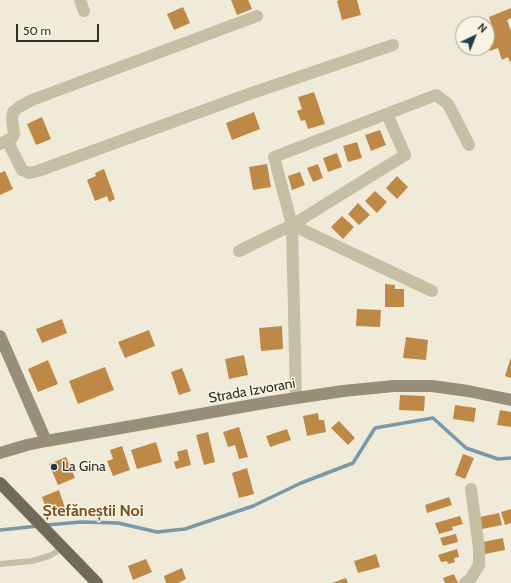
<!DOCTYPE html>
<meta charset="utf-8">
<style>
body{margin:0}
#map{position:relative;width:511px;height:583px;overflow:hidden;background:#efebd8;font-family:Cabin,sans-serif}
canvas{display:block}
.north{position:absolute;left:455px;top:16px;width:40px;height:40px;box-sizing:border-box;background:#f7f4e4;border:1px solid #a8a498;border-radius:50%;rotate:43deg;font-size:11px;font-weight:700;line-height:16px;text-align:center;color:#322d26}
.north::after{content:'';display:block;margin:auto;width:14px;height:18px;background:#1e3e50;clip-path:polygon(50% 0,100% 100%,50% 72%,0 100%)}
.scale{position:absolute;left:16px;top:24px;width:83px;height:18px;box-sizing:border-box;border:2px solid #322d26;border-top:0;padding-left:5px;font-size:12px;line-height:14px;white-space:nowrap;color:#322d26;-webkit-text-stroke:3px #f7f4e4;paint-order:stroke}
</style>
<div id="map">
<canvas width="511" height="583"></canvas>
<div class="north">N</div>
<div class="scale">50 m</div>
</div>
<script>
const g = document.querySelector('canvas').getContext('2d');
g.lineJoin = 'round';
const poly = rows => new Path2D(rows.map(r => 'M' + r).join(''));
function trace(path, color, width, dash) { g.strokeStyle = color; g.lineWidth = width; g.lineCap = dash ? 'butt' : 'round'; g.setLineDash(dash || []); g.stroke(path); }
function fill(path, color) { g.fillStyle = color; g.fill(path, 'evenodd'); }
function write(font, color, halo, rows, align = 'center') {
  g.font = font + ' Cabin,sans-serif'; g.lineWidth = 3; g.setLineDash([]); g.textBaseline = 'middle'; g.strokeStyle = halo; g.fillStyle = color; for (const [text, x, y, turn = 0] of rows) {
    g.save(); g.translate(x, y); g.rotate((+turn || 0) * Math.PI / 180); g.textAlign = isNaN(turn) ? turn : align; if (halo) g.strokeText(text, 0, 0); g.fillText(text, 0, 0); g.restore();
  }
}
trace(poly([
 [46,525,81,522,118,523,157,532,185,529,253,506,301,483,353,463,375,428,433,418,466,448,498,459,511,458],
 [0,530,38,526]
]), '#7999aa', 3.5);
fill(poly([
 [231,0,248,0,252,9,237,15],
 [339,0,357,0,361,15,342,20,337,1],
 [183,7,190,23,174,30,167,14],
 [511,8,511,18,507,20,511,31,511,61,510,62,508,57,502,60,498,48,490,51,487,43,487,31,493,29,489,17],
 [314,92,325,124,308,129,305,120,301,121,297,111,302,109,298,97],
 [254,112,260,129,232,140,226,123],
 [42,117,51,139,36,145,27,124],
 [380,130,386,145,371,151,365,135],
 [357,142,362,158,348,162,343,146],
 [337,153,342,167,328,172,323,158],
 [267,164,271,187,253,190,249,167],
 [318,164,323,178,313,182,307,168],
 [104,169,115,199,109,202,107,196,95,201,87,180,96,176,95,173],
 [5,171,13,189,0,195,0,173],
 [300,172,305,185,292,190,288,176],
 [397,176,408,187,397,199,386,188],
 [375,191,387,202,377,213,365,201],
 [358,203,370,215,359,225,348,214],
 [342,216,354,227,343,239,331,227],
 [385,284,395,285,395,289,404,289,404,307,385,307],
 [357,309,381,310,380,327,356,326],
 [62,319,67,333,42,343,36,329],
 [282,326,283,349,261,351,259,328],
 [149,330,155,346,125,358,118,342],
 [406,337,428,340,426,360,403,358],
 [244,355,248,375,229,379,225,359],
 [511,357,511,378,505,376],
 [48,360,58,384,38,392,28,369],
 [105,367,114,390,78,404,69,381],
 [182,368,191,391,179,395,171,372],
 [400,395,425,396,424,411,399,410],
 [455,405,476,408,474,422,453,419],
 [500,410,511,412,511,427,497,425],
 [318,413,319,420,324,420,326,432,307,436,303,416],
 [339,421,355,438,348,445,331,428],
 [239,427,248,457,239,459,235,445,228,447,223,432],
 [287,429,291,440,270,447,266,436],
 [208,432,215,462,204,465,196,435],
 [156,442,162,462,137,469,131,450],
 [122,446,130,470,113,476,107,461,113,459,110,450],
 [187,449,191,465,176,469,174,462,179,460,177,452],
 [463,454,474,458,465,479,455,475],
 [66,457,75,478,58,485,49,464],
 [247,468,254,494,239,498,232,473],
 [59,490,65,508,48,514,42,497],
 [449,497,452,505,427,513,425,505],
 [511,509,511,523,505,525,501,512],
 [499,513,502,525,482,529,480,517],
 [460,516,463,524,452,527,453,530,439,534,435,523],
 [456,534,458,542,443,546,440,538],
 [503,538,505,550,485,554,483,542],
 [457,549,459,557,454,558,455,562,448,564,447,561,441,562,438,555],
 [376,554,380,567,358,573,354,561],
 [146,559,152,572,133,580,128,566],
 [182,568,186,579,178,583,166,583,164,576],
 [454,574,458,583,445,583,443,578],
 [346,578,348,583,332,583]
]), '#be8947');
trace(poly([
 [0,564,32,561,49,556,63,548]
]), '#c6bea5', 6);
trace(poly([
 [80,0,84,11],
 [7,140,22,170,29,173,38,171,249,94,393,45],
 [0,144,12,138,14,134,12,119,13,112,19,107,32,100,257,16],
 [292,225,432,291],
 [239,251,292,225,405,155,387,114],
 [296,398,292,225,274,157,436,95,448,104,469,145],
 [465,583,471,578,479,565,479,548,471,489]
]), '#c6bea5', 12);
trace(poly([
 [0,336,46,441],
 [0,453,27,445,46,441,270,402,343,391,394,386,432,386,468,391,511,400]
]), '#998e77', 12);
trace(poly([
 [0,483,97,583]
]), '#736958', 12);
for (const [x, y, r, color] of [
 [54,467,4,"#1e3e50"]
]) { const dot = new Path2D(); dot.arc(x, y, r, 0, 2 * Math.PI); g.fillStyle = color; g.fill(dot); trace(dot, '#f7f4e4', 1.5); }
write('14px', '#322d26', '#f7f4e4', [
 ["Strada Izvorani",252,391,-10]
]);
write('14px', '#322d26', '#f7f4e4', [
 ["La Gina",62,467]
], 'left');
write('bold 16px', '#7c5424', '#f7f4e4', [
 ["Ștefăneștii Noi",93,511]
]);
</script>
